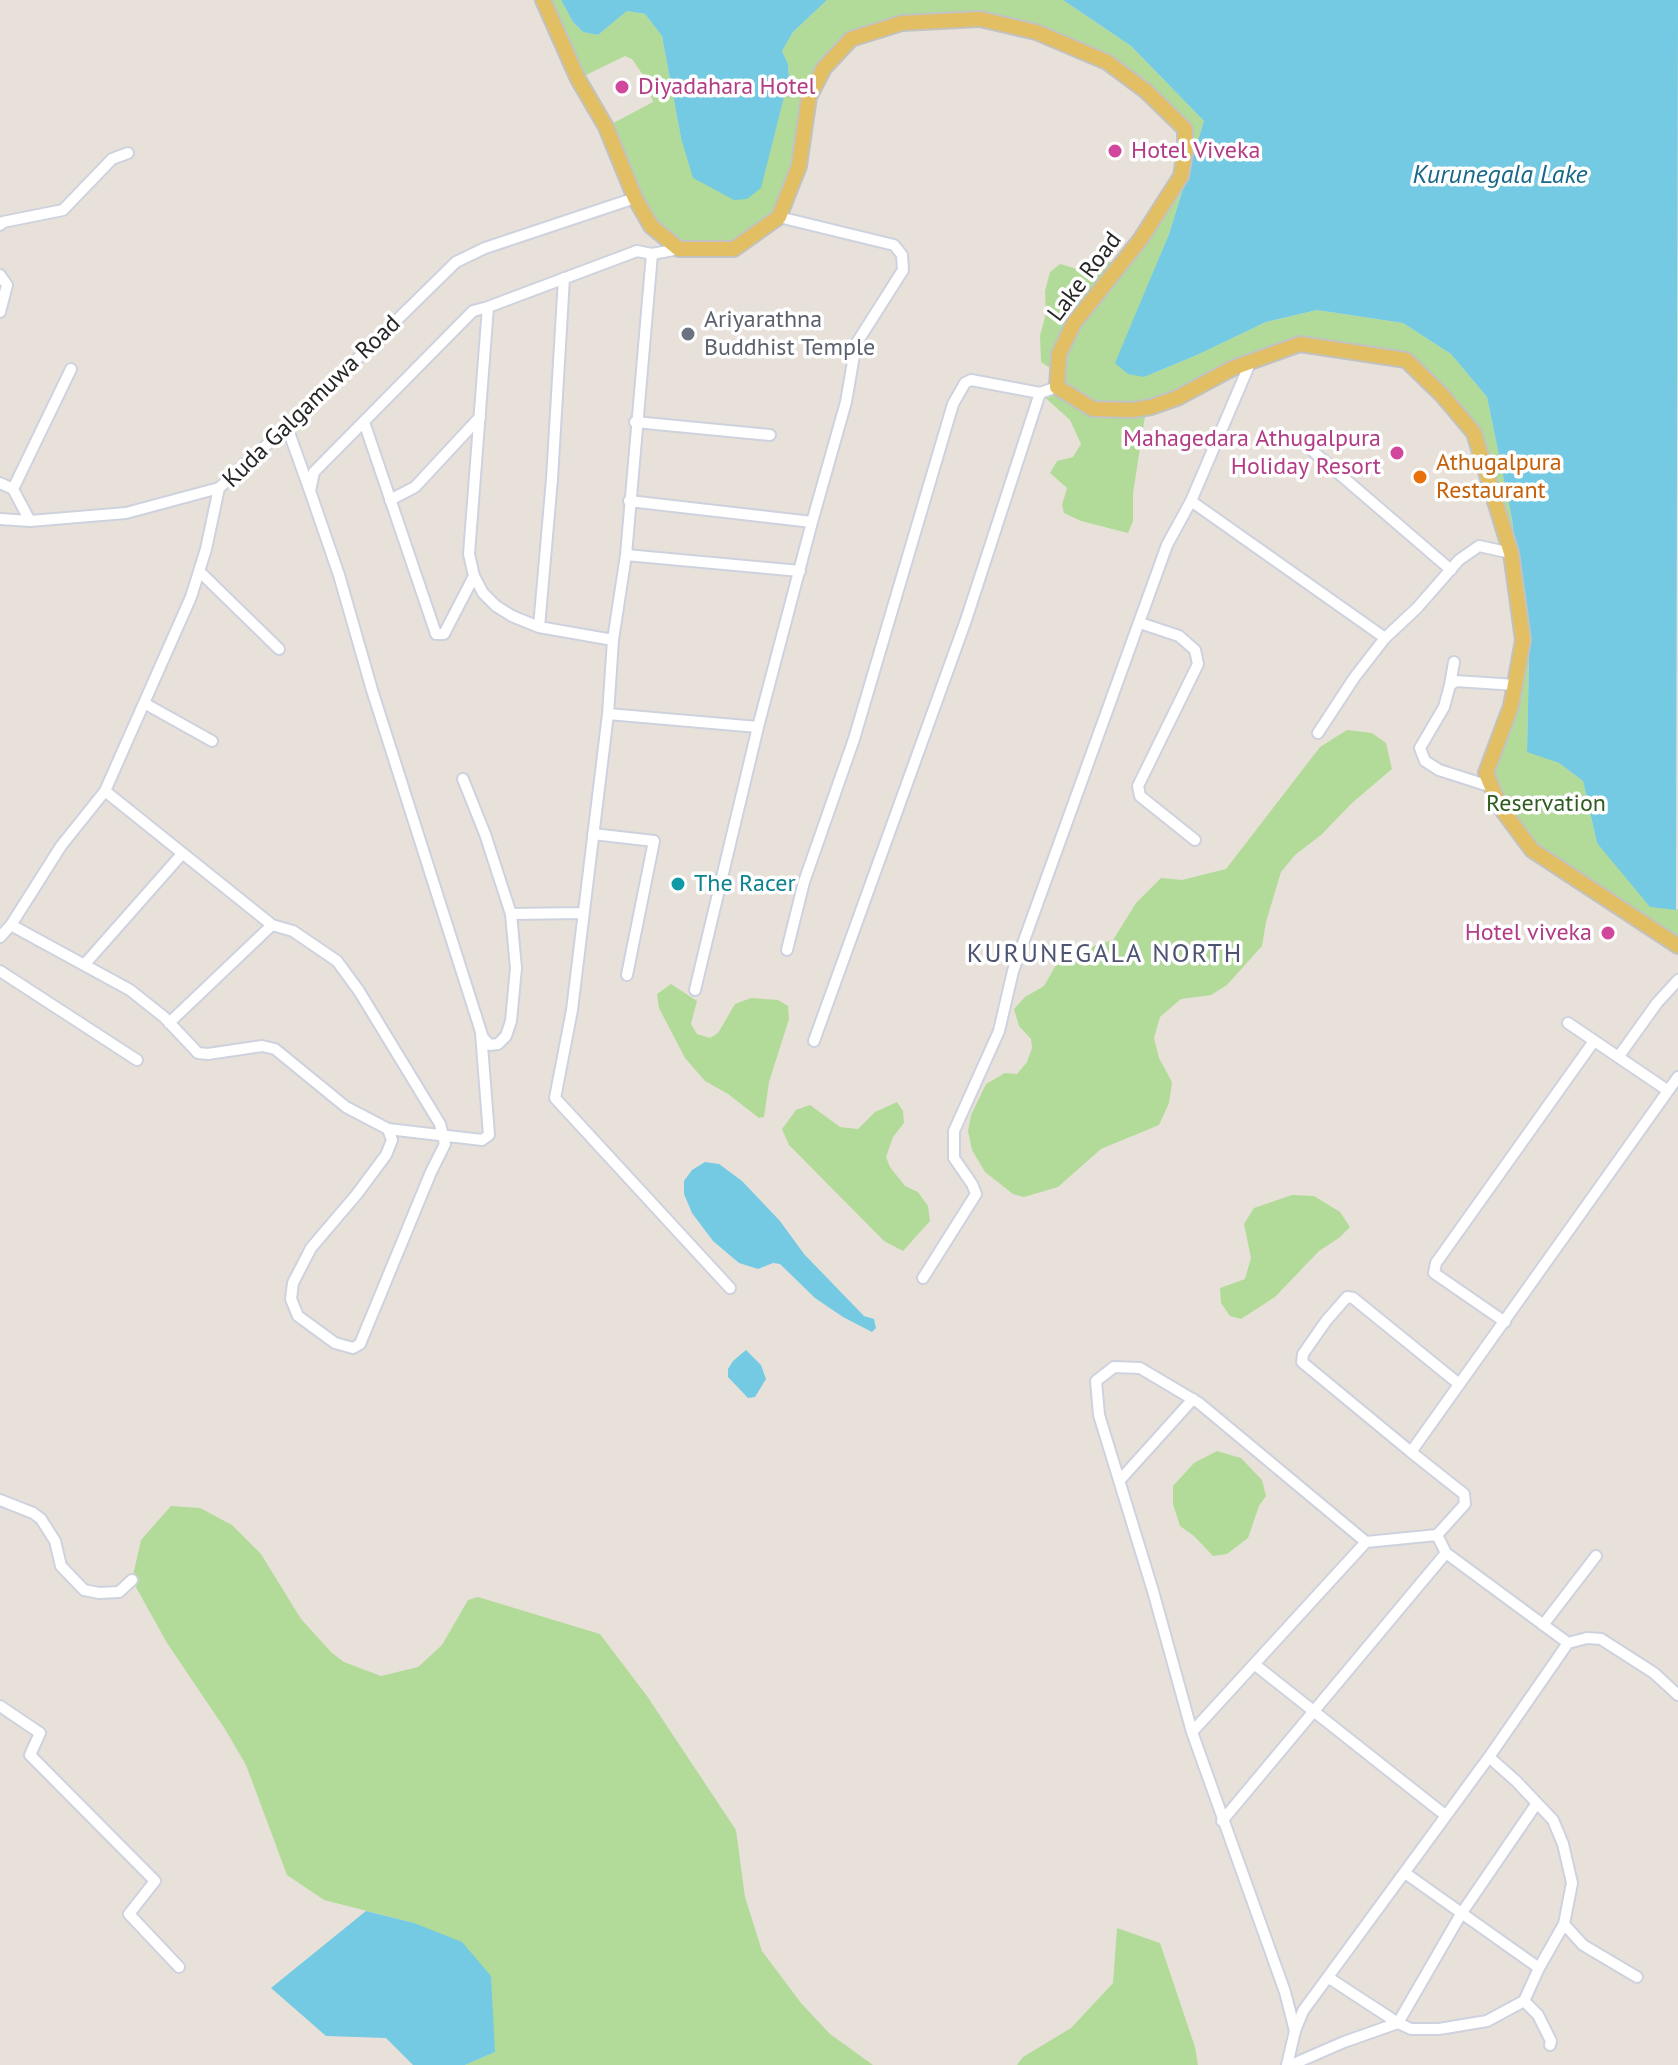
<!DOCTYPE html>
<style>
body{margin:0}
canvas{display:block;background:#e8e1d9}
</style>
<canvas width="1678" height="2065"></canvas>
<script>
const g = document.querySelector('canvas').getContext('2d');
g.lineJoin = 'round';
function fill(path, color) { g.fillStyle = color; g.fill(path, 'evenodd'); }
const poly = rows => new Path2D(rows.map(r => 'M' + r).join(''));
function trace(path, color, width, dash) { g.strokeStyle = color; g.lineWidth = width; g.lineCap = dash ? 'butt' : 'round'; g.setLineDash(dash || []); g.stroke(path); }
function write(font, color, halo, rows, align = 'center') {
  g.font = font + ' "PT Sans",sans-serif'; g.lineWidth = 7; g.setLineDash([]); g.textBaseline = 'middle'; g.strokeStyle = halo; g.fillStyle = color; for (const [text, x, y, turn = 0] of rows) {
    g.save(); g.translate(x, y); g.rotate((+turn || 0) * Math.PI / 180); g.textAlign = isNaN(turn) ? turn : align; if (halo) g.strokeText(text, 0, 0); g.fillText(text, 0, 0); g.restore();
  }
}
fill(poly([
 [543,0,561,0,573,22,583,32,598,35,627,11,645,14,662,36,681,138,778,115,789,77,788,64,782,51,793,32,827,0,1063,0,1131,46,1204,121,1169,234,1116,363,1144,377,1197,355,1266,322,1317,310,1403,323,1451,354,1487,397,1512,519,1529,659,1527,751,1559,763,1583,781,1597,843,1676,910,1678,909,1678,946,1532,850,1486,773,1523,640,1515,568,1474,433,1406,360,1300,344,1146,410,1133,493,1133,521,1128,533,1081,521,1064,513,1062,505,1067,488,1050,473,1057,461,1073,457,1081,444,1070,420,1040,393,1057,386,1056,372,1041,362,1040,336,1046,313,1045,291,1050,272,1060,264,1087,272,1104,262,1123,263,1181,176,1185,129,1107,62,980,19,902,23,851,39,824,68,779,217,734,249,679,249,651,225,606,127,653,102,645,78,632,59,625,56,578,79],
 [1347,730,1372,733,1386,743,1392,769,1352,803,1321,835,1295,855,1281,872,1266,922,1262,946,1227,985,1211,995,1181,999,1160,1017,1154,1038,1159,1058,1172,1082,1169,1103,1159,1125,1101,1149,1058,1187,1024,1197,1013,1194,985,1172,972,1150,968,1131,971,1115,986,1084,1005,1073,1017,1074,1027,1062,1032,1048,1031,1039,1019,1026,1014,1009,1025,997,1044,986,1061,956,1113,940,1136,903,1161,878,1182,880,1226,869,1320,747],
 [671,984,697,1001,691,1024,697,1034,710,1038,718,1033,735,1004,751,998,778,1000,788,1006,789,1019,769,1082,764,1117,759,1118,728,1094,705,1081,685,1058,659,1008,657,994],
 [897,1102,903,1111,904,1123,893,1137,886,1157,890,1167,905,1186,918,1192,928,1206,930,1221,903,1251,884,1241,789,1145,782,1129,796,1110,810,1105,840,1127,858,1129,875,1112],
 [1292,1195,1314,1196,1340,1212,1350,1227,1339,1238,1319,1251,1275,1297,1241,1319,1230,1316,1221,1303,1220,1288,1245,1279,1251,1258,1244,1224,1254,1208],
 [1217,1451,1241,1458,1262,1480,1266,1496,1259,1506,1248,1538,1227,1554,1213,1556,1194,1536,1180,1526,1173,1504,1173,1486,1194,1463],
 [171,1506,200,1508,232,1525,261,1554,301,1619,332,1653,344,1662,381,1676,418,1667,442,1645,468,1600,478,1597,600,1634,647,1696,736,1830,745,1897,762,1951,801,2003,830,2034,873,2065,465,2065,495,2052,414,1923,324,1900,287,1875,246,1765,225,1729,167,1643,132,1580,141,1540],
 [1117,1928,1160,1943,1195,2047,1198,2065,1017,2065,1023,2057,1071,2028,1113,1983]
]), '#b2db99');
fill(poly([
 [561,0,827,0,793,32,782,51,788,64,789,77,761,188,747,199,734,200,693,178,681,138,662,36,645,14,627,11,598,35,583,32,573,22],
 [1063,0,1678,0,1676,910,1650,907,1597,843,1583,781,1559,763,1527,752,1529,659,1512,519,1487,397,1451,354,1403,323,1317,310,1266,322,1197,355,1144,377,1128,374,1115,363,1169,234,1204,121,1131,46],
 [705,1162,719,1164,742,1181,780,1221,804,1254,864,1316,874,1319,876,1328,872,1332,843,1317,815,1298,780,1264,773,1263,758,1269,739,1263,713,1241,692,1213,684,1194,684,1181,692,1170],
 [746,1350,761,1365,766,1379,755,1397,748,1398,728,1377,728,1369,733,1361],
 [366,1911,414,1923,462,1942,491,1976,495,2052,465,2065,413,2065,386,2038,326,2036,271,1988]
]), '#74cae2');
const minor = poly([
 [0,225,3,222,63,210,112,159,128,153],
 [679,249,652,254,626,555,613,640,608,714,572,1010,555,1098,730,1288],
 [0,275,7,285,0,312],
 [564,278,552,479,539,627,613,640],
 [364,422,436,634,444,634,474,576],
 [635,422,770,435],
 [287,427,310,491],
 [1308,447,1451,570],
 [0,483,13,489,30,521],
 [13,489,71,369],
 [390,500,415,487,480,417],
 [629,501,812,522],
 [1191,501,1385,638],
 [0,519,30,521,126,513,219,488],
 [626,555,800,571],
 [199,571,279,649],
 [1140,623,1179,636,1195,650,1198,664,1138,786,1140,796,1195,840],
 [539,627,512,616,496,606,483,593,474,576,469,554,488,307,637,251,652,254],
 [1450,685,1454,662],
 [144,703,212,741],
 [608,714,758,727],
 [1318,733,1354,678,1385,638,1417,608,1459,560,1479,546,1511,553],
 [463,779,485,834,511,914,516,968,511,1021,506,1036,498,1044,490,1045,483,1038,372,690,339,575,310,491,314,472,473,311,488,307],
 [1492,787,1439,770,1425,761,1420,748,1444,707,1450,685,1456,681,1515,685],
 [593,834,654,841,627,975],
 [511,914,582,913],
 [11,925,130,990,164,1017,198,1053,208,1054,262,1046,275,1049,346,1107,388,1129,392,1140,386,1155,357,1194,311,1248,293,1283,291,1299,298,1316,335,1343,353,1348,360,1344,431,1172,445,1144,440,1124,359,991,337,961,293,931,272,925,105,791],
 [0,937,11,925,61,846,105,791,191,597,206,549,219,488,303,412,456,262,485,248,635,198],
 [787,950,804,882,854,739,953,404,965,383,971,380,1040,393],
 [84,965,182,854],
 [0,971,137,1060],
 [695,990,758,727,812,522,846,402,856,344,903,270,902,255,894,245,779,217],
 [169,1023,272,925],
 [1568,1023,1667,1090],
 [814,1041,966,620,1040,393,1057,387],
 [1619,1056,1657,1003,1678,980],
 [388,1129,482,1140,489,1135,481,1033],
 [923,1278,976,1194,972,1184,954,1158,954,1131,999,1031,1013,971,1167,545,1191,501,1251,361],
 [1505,1322,1434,1273,1436,1263,1594,1041],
 [1411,1452,1302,1362,1303,1354,1326,1321,1347,1297,1353,1298,1459,1384],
 [1120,1480,1193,1399],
 [0,1500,33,1513,41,1519,55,1541,61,1566,84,1590,99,1593,119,1592,132,1580],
 [1437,1535,1465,1504,1464,1494,1411,1452,1678,1077],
 [1543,1625,1596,1556],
 [1254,1664,1445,1815],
 [0,1706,40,1733,30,1755,155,1881,129,1914,179,1967],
 [1192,1732,1366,1542],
 [1222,1821,1446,1553],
 [1405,1873,1539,1968],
 [1564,1924,1583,1945,1637,1977],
 [1329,1978,1398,2023,1461,1914,1537,1803],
 [1524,2001,1538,2015,1551,2041,1550,2045],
 [1295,2031,1285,1992,1192,1732,1153,1591,1099,1415,1096,1381,1114,1367,1140,1368,1199,1403,1366,1542,1437,1535,1446,1553,1568,1643],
 [1287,2065,1295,2031,1303,2011,1489,1757,1568,1643,1587,1638,1601,1639,1654,1673,1678,1695],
 [1291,2065,1344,2042,1398,2023,1411,2029,1439,2029,1487,2021,1524,2001,1539,1968,1564,1924,1572,1883,1563,1844,1553,1820,1516,1781,1489,1757]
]);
const major = poly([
 [543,0,578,79,606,127,635,198,651,226,679,249,734,249,779,217,799,166,809,97,824,68,851,39,902,23,980,19,1036,32,1107,62,1146,91,1185,129,1185,152,1181,176,1140,240,1074,323,1059,354,1057,387,1093,409,1132,410,1151,407,1177,398,1233,368,1300,344,1406,360,1442,395,1474,433,1511,553,1523,640,1511,706,1486,773,1500,807,1532,850,1678,946]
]);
trace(minor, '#ced2de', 14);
trace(major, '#c2c2c2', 18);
trace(minor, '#fff', 10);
trace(major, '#e3bf63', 14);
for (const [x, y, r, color] of [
 [622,87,8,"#d1479c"],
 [1115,151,8,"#d1479c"],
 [688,334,8,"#6b7280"],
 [1397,453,8,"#d1479c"],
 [1420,477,8,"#e8710a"],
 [678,884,8,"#0f9aa8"],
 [1608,933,8,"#d1479c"]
]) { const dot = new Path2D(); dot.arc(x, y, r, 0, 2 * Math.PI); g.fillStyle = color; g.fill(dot); trace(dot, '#fff', 3); }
write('24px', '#b23c85', '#fff', [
 ["Diyadahara Hotel",638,87],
 ["Hotel Viveka",1131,151],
 ["Mahagedara Athugalpura",1381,439,"right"],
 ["Holiday Resort",1381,467,"right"],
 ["Hotel viveka",1592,933,"right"]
], 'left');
write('24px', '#262626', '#fff', [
 ["Lake Road",1085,277,-53],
 ["Kuda Galgamuwa Road",312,402,-44]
]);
write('24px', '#5b616d', '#fff', [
 ["Ariyarathna",704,320],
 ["Buddhist Temple",704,348]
], 'left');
write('24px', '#c56008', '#fff', [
 ["Athugalpura",1436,463],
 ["Restaurant",1436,491]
], 'left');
write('24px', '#2e5b1f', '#fff', [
 ["Reservation",1546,804]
]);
write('24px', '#0d838f', '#fff', [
 ["The Racer",694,884]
], 'left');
write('italic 26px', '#186789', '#fff', [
 ["Kurunegala Lake",1500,176]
]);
g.letterSpacing = '2px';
write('26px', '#4c5472', '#fff', [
 ["KURUNEGALA NORTH",1105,955]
]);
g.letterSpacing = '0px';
</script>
